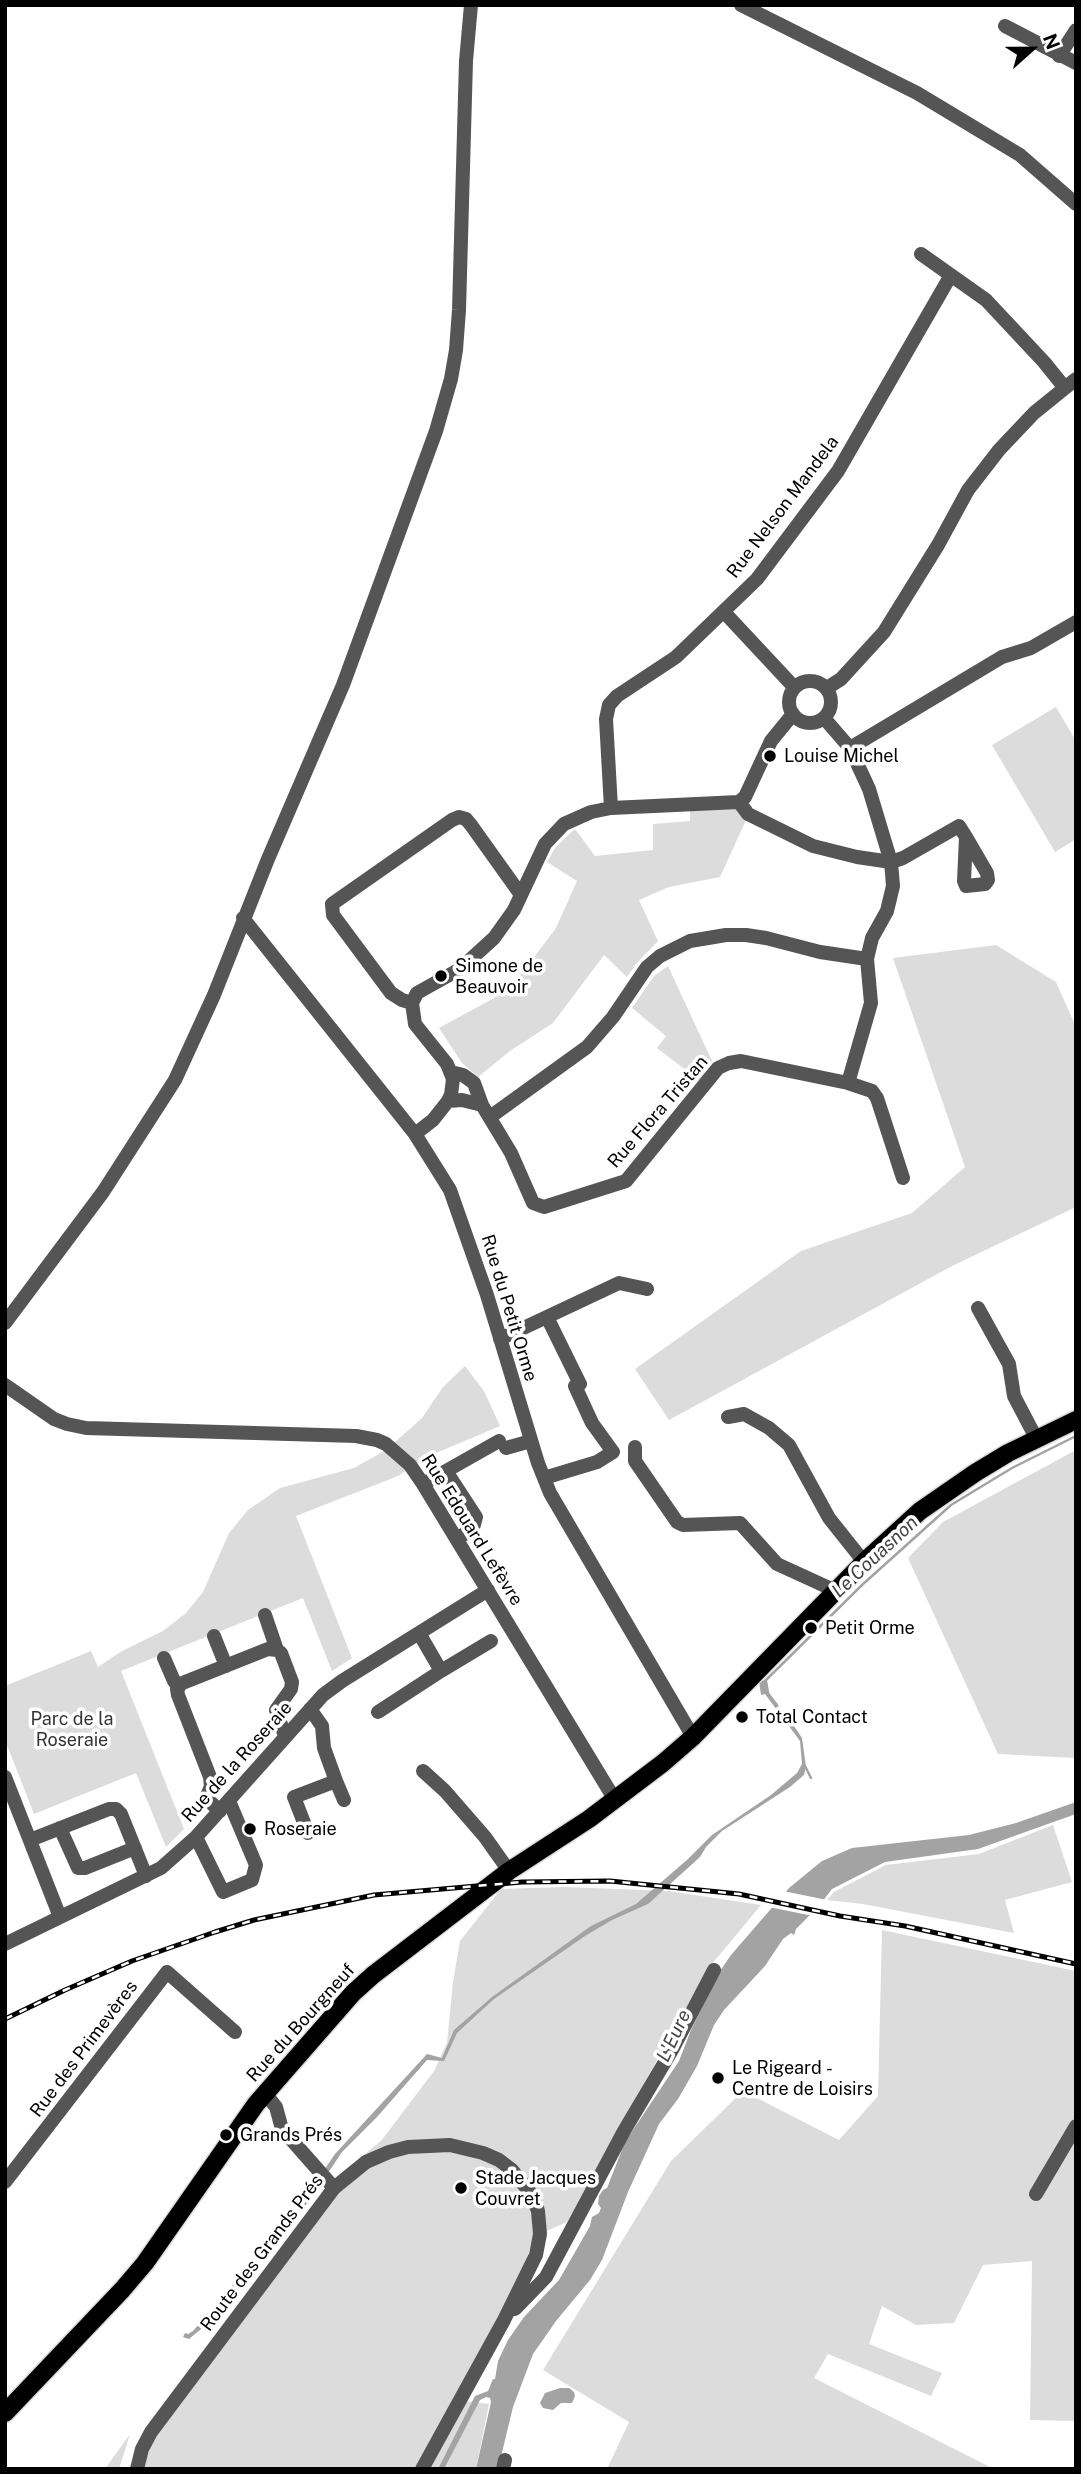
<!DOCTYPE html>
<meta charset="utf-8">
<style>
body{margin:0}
#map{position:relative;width:1081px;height:2474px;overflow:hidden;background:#fff;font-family:"Public Sans",sans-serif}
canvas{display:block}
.frame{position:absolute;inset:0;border:7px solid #000;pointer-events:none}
.north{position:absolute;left:997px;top:14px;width:70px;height:70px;-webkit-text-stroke:5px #fff;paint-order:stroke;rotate:69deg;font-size:19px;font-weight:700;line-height:28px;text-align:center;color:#000}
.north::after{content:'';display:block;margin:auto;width:24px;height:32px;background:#000;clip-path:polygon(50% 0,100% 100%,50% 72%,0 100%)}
</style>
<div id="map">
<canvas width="1081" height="2474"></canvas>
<div class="frame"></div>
<div class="north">N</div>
</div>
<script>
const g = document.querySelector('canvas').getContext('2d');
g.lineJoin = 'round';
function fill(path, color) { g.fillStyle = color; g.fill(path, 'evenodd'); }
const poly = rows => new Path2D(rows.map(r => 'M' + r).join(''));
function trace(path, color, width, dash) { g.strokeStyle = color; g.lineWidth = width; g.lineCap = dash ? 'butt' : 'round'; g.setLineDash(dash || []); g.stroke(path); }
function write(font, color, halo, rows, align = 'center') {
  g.font = font + ' "Public Sans",sans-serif'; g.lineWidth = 7; g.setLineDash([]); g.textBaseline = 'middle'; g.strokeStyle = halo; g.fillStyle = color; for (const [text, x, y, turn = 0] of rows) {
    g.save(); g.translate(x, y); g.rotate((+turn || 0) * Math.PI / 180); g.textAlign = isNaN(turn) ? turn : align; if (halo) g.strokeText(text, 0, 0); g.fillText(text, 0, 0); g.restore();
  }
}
fill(poly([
 [1056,707,1076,741,1076,839,1055,852,992,745],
 [731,806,740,810,747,818,720,877,669,887,639,900,658,941,636,964,627,977,604,955,553,1023,510,1051,478,1077,462,1063,439,1028,494,998,522,973,556,928,577,881,547,862,555,848,567,836,575,829,595,856,653,850,653,824,690,821,690,810],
 [996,945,1056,982,1076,1027,1076,1207,952,1266,669,1420,635,1369,801,1251,912,1213,965,1167,893,958],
 [668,966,712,1061,700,1081,657,1048,666,1036,632,1008,654,976],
 [465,1366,484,1391,500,1426,429,1456,398,1476,296,1516,352,1658,332,1671,303,1598,121,1671,184,1829,166,1847,136,1773,34,1814,5,1740,5,1686,91,1651,98,1667,122,1651,163,1631,186,1613,203,1592,229,1533,248,1510,280,1488,354,1468,386,1450,422,1418,443,1387],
 [1076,1450,1076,1758,998,1754,908,1558,943,1522],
 [1053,1825,1072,1882,1005,1900,1014,1933,863,1904,827,1900,834,1892,886,1865,979,1854],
 [565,1887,668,1891,761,1905,707,1970,567,2222,533,2237,523,2274,414,2469,143,2469,153,2439,328,2205,344,2171,381,2141,434,2071,447,2043,453,1982,460,1941,501,1889],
 [882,1930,1076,1971,1076,2421,1030,2420,1032,2261,983,2265,954,2323,916,2325,882,2306,869,2344,942,2373,931,2396,828,2354,814,2378,994,2469,607,2469,629,2422,543,2370,671,2161,743,2091,839,2140,878,2096],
 [465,2401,489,2404,476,2469,430,2469],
 [130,2434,119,2469,105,2469]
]), '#dcdcdc');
fill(poly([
 [767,1680,770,1697,790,1720,802,1738,806,1767,804,1775,790,1787,722,1831,706,1847,700,1857,648,1904,612,1920,585,1936,494,1999,457,2033,444,2061,427,2060,377,2117,342,2152,310,2200,200,2330,189,2339,183,2337,185,2333,188,2334,193,2331,269,2243,320,2181,324,2170,335,2154,427,2054,442,2058,454,2030,492,1997,591,1926,636,1904,688,1859,712,1835,771,1795,797,1773,802,1764,800,1741,765,1694,761,1695,759,1681],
 [1076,1802,1076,1814,1045,1825,978,1849,885,1862,832,1889,822,1902,812,1900,802,1910,812,1913,796,1929,794,1935,791,1933,783,1939,765,1966,724,2010,714,2025,697,2066,678,2099,659,2124,628,2192,602,2260,590,2280,556,2321,533,2354,513,2407,498,2469,476,2469,491,2402,490,2398,486,2397,480,2400,444,2469,438,2469,475,2396,488,2391,493,2379,495,2379,498,2361,508,2340,524,2317,559,2280,590,2226,592,2217,599,2213,601,2208,598,2204,599,2196,603,2190,607,2188,625,2142,679,2061,691,2030,720,1971,731,1955,789,1888,822,1861,852,1848,969,1835,1016,1823],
 [560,2388,569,2388,574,2392,575,2396,572,2403,561,2403,553,2410,543,2408,540,2403,545,2393]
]), '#a3a3a3');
fill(poly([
 [783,1891,827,1900,823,1905,813,1904,809,1908,815,1911,813,1916,769,1907]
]), '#fff');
trace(poly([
 [765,1684,765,1681,862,1585,951,1505,1012,1468,1076,1436],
 [766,1691,777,1705],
 [805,1766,811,1778]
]), '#a3a3a3', 2.5);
const major = poly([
 [5,2413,122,2290,145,2263,256,2104,353,1993,373,1975,509,1871,589,1819,663,1763,693,1737,864,1562,920,1511,975,1473,1008,1453,1076,1420]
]);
trace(major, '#dbdbdb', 21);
trace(poly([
 [741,5,917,93,1020,155,1076,204],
 [1005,26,1076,63],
 [1059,56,1076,30],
 [921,254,986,300,1044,362,1065,388],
 [724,612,794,687],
 '789 702a21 21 0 1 1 42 0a21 21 0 1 1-42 0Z',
 [827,688,841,679,884,632,938,545,968,490,999,450,1034,413,1076,379],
 [824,718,850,748,869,789,891,862,893,886,887,911,872,938,867,959,871,1003,848,1083],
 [850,748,1002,657,1031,648,1076,622],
 [739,802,748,814,813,846,857,857,891,862,903,858,959,826,966,837,987,873,988,880,985,884,966,886,964,881,966,837],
 [739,802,745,797,771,741,793,714],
 [611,808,606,719,609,705,617,696,676,657,757,579,838,471,951,275],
 [243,918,415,1134,450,1190,487,1295,538,1463,550,1493,693,1737],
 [412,1003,417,993,460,969,494,938,514,910,545,844,564,824,591,812,611,808,739,802],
 [412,1003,402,1000,391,993,333,915,332,904,452,820,459,817,466,819,471,825,521,895],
 [412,1003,415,1024,447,1064,453,1079,451,1095,448,1101,433,1120,415,1134],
 [451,1072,463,1075,474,1083,482,1105],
 [448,1101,462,1100,482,1105,511,1153,533,1203,544,1207,626,1181,718,1068,729,1063,741,1061,848,1083,872,1091,877,1098,903,1178],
 [490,1117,587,1047,613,1017,647,967,660,956,690,941,726,935,746,935,766,938,820,952,867,959],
 [978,1308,1009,1364,1014,1396,1036,1438],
 [5,1323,103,1192,175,1080,214,995,268,859,343,685,436,431,451,379,456,350,459,310,466,61,471,5],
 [500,1339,619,1283,647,1289],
 [5,1385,54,1419,67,1424,86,1428,356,1436,377,1440,386,1444,410,1465,423,1484,615,1800],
 [728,1417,744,1414,769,1428,789,1445,829,1518,864,1562],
 [635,1447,635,1461,677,1522,683,1525,740,1523,777,1564,836,1591],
 [506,1448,531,1441],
 [446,1471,476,1517,473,1528,457,1539],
 [544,1478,597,1462,613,1452,592,1423,575,1386,580,1384,547,1317],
 [423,1484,499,1441],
 [265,1615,277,1650],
 [419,1633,441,1671,491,1641],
 [214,1636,226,1666],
 [164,1658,174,1681,179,1687],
 [378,1712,441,1671],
 [423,1771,445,1791,485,1837,509,1871],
 [5,1777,60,1917],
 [336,1781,344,1800],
 [220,1811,209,1801,207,1796,211,1786,210,1777,178,1695,177,1689,180,1684,268,1649,277,1650,281,1653,292,1682,291,1689,276,1710,285,1736],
 [60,1828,78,1868,85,1868,135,1848],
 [308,1833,294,1797,336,1781,324,1748,322,1726,310,1709],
 [196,1837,223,1892,252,1880,256,1865,229,1801],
 [30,1840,109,1809,116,1809,121,1814,146,1876],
 [5,1944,161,1868,196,1837,323,1695,342,1681,488,1590],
 [265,2093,276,2107,282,2129,334,2188],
 [5,2182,167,1972,235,2032],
 [1036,2194,1076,2126],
 [515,2309,546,2277,624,2131,672,2050,714,1970],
 [137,2469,142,2449,151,2432,334,2188,366,2162,389,2152,408,2147,450,2145,483,2153,499,2160,512,2170,532,2195,538,2211,540,2234,536,2255,504,2320,422,2469],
 [503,2469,505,2460]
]), '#555', 14);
trace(major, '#000', 18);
const rail = poly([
 [5,2019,65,1990,132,1961,215,1932,254,1920,374,1895,522,1882,610,1881,739,1894,840,1916,905,1926,1076,1964]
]);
trace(rail, '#000', 5);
trace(rail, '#fff', 2.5, [8]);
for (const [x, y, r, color] of [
 [770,756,7,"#000"],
 [441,976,7,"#000"],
 [811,1628,7,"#000"],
 [742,1717,7,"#000"],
 [250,1829,7,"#000"],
 [718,2078,7,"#000"],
 [226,2135,7,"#000"],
 [461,2188,7,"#000"]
]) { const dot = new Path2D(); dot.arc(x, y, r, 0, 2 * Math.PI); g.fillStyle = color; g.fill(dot); trace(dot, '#fff', 2.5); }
write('18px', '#000', '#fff', [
 ["Rue Nelson Mandela",783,507,-53],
 ["Rue Flora Tristan",658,1112,-49],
 ["Rue du Petit Orme",509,1308,73],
 ["Rue Edouard Lefèvre",472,1530,58],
 ["Rue de la Roseraie",237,1762,-48],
 ["Rue du Bourgneuf",301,2023,-48],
 ["Rue des Primevères",84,2049,-53],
 ["Route des Grands Prés",262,2253,-53]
]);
write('18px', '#000', '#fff', [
 ["Louise Michel",784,756],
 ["Simone de",455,966],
 ["Beauvoir",455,987],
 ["Petit Orme",825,1628],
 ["Total Contact",756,1717],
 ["Roseraie",264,1829],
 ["Le Rigeard -",732,2068],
 ["Centre de Loisirs",732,2089],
 ["Grands Prés",240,2135],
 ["Stade Jacques",475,2178],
 ["Couvret",475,2199]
], 'left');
write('18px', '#333', '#fff', [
 ["Parc de la",72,1719],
 ["Roseraie",72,1740]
]);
write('italic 19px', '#444', '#fff', [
 ["Le Couasnon",875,1557,-43],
 ["L'Eure",674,2036,-65]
]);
</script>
